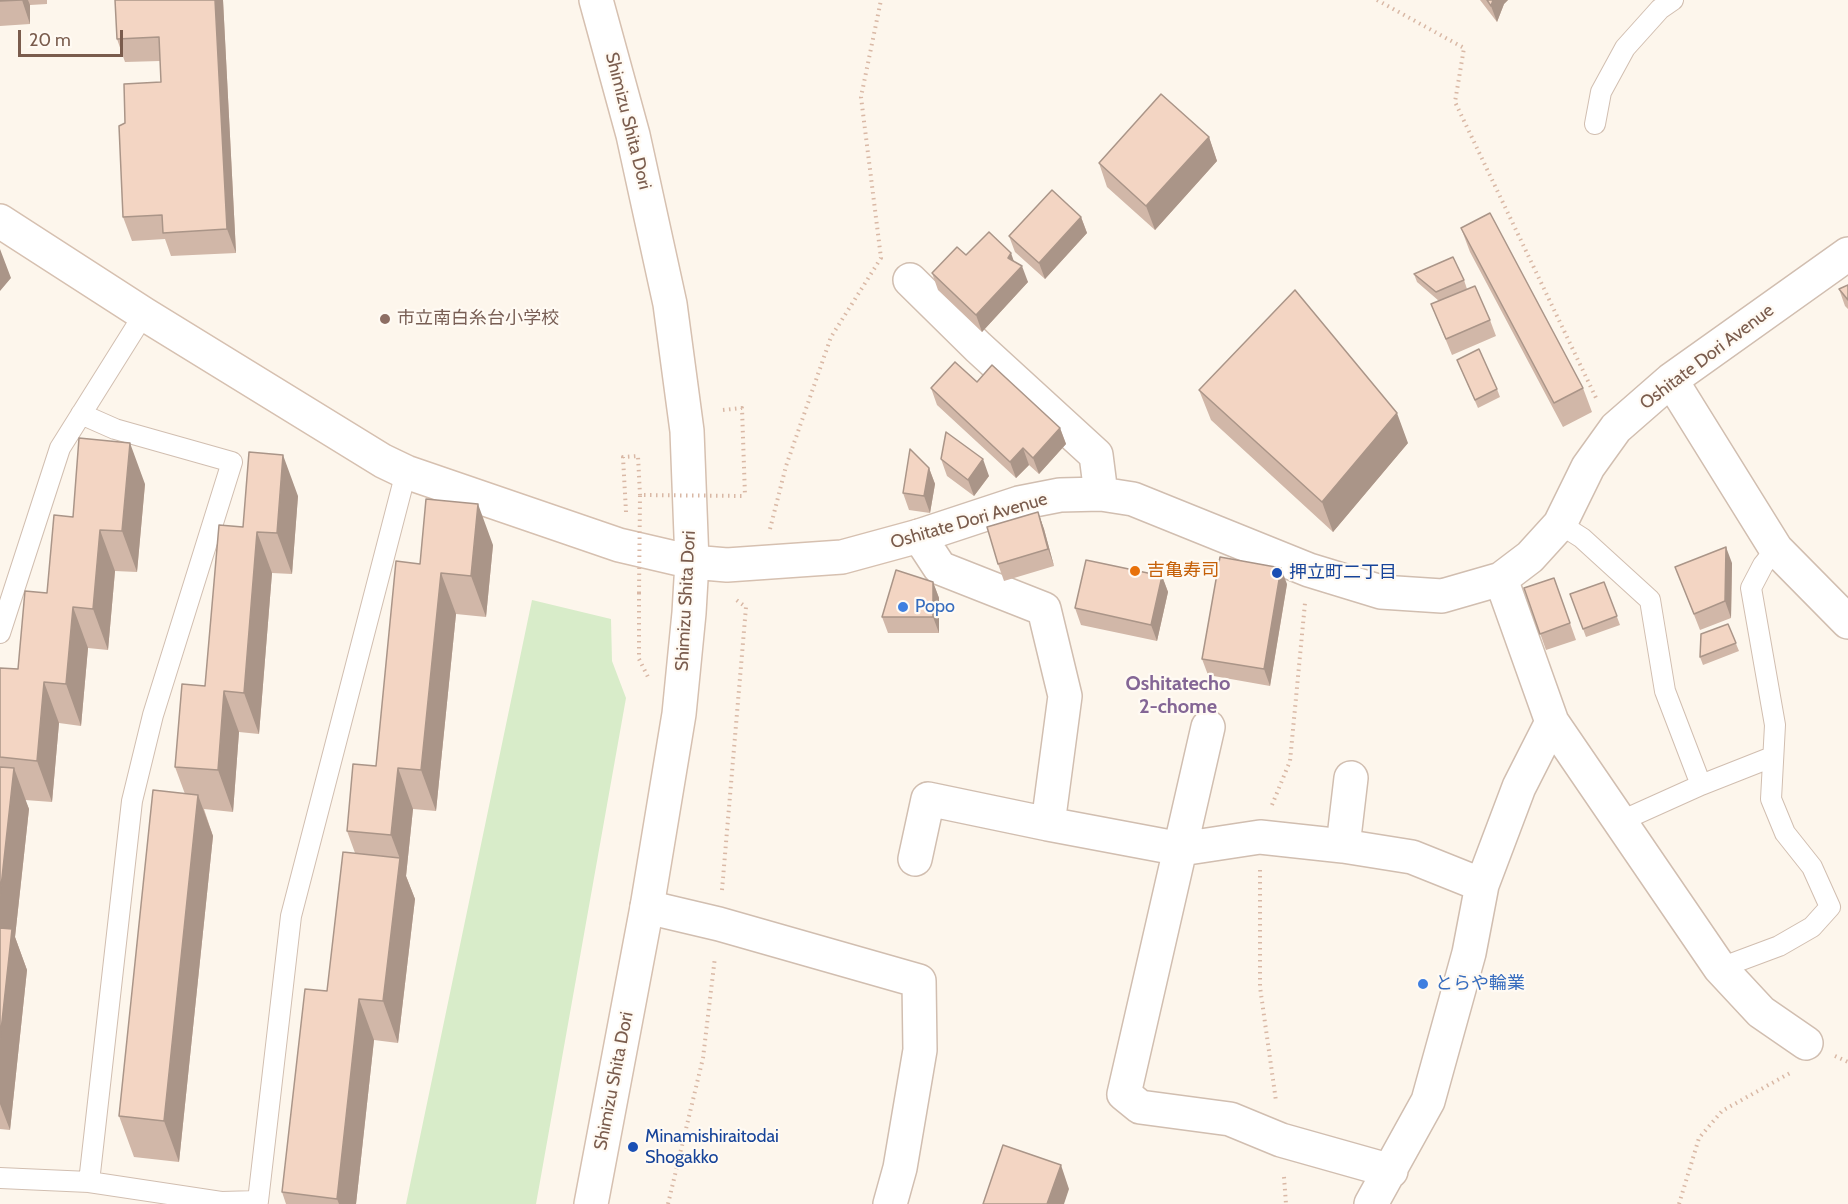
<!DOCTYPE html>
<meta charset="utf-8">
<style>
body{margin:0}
#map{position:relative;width:1848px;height:1204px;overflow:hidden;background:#fdf6ec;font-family:Cabin,sans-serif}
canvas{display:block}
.scale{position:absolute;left:18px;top:30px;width:105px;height:27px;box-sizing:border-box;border:3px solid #7a5c4d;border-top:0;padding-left:8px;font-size:18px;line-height:21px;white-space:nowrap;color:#7a5c4d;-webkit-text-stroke:4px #fffaf3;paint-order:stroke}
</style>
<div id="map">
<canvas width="1848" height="1204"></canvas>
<div class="scale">20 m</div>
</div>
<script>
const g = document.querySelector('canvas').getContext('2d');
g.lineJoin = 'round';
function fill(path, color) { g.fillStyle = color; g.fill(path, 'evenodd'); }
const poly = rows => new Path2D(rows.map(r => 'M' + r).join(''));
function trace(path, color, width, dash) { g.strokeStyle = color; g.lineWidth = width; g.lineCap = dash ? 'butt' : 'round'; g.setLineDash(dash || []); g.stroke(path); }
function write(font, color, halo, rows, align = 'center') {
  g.font = font + ' Cabin,"Noto Sans JP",sans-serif'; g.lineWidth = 4.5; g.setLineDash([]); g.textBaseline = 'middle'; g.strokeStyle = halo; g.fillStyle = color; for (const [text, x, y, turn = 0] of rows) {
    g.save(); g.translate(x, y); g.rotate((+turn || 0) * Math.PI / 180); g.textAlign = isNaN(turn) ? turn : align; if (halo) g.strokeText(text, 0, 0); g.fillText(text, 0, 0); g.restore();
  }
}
fill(poly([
 [532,600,611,619,612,661,626,698,536,1204,406,1204]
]), '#d8ecc9');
const lane = poly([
 [1595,124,1601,92,1625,48,1660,9,1673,0],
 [81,414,115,429,232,462,153,715,132,801,89,1182],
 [1560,524,1582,538,1650,600,1665,691,1701,785],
 [0,633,60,448,144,314],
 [1621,821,1701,785,1772,757],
 [1720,968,1779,946,1812,927,1830,907,1812,867,1785,833,1771,799,1775,725,1751,588,1763,565,1776,549],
 [0,1178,89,1182,221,1202,258,1201,291,916,406,472]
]);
const street = poly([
 [910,280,978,347,1096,455,1101,494],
 [1671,380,1776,549,1848,622],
 [1552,722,1720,968,1761,1012,1806,1043],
 [1208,727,1124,1094,1140,1107,1230,1119,1281,1140,1391,1171],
 [1048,824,1181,849,1260,837,1343,846,1412,857,1482,885],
 [1343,846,1351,778],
 [915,859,928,799,1048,824,1065,696,1044,609,940,568,919,536,1019,503,1060,495,1101,494,1133,499,1309,570,1381,592,1442,596,1501,579,1530,557,1560,524,1588,467,1616,428,1671,380,1848,254],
 [647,907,719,924,919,981,920,1050,900,1168,890,1204],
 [1371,1204,1428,1101,1469,953,1482,885,1519,787,1552,722,1501,579]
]);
const secondary = poly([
 [0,221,144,314,383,461,406,472,619,545,692,562,727,565,842,557,919,536],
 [591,1204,647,907,679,714,689,613,692,562,687,431,670,304,633,135,596,0]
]);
trace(lane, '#d1beb0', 22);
trace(street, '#d1beb0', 36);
trace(secondary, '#d6c0b0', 36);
trace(poly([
 [1377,0,1464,48,1455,102,1597,400],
 [723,410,742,408,745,496],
 [626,512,623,457,638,456,640,495],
 [770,529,786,466,831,337,881,258,861,97,881,0],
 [639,593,639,659,648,677],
 [1272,805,1290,761,1305,603],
 [1260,870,1260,987,1276,1101],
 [722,890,746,607,735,599],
 [1835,1056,1848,1062],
 [1284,1177,1286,1204],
 [668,1204,703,1058,715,957],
 [1679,1204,1699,1138,1722,1111,1790,1073]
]), '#d9b8a5', 4, [1.5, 4.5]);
trace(lane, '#fff', 20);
trace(street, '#fff', 33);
trace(secondary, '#fff', 33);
trace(poly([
 [639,593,640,495,745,496]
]), '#d9b8a5', 4, [1.5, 4.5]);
fill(poly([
 [0,0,47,0,47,4,30,5,30,24,0,26],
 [223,0,236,253,171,256,165,239,132,241,123,217,125,123,161,82,160,61,125,62,117,39],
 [1480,0,1508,0,1504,4,1497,22],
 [1209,137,1217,161,1155,230,1107,187,1099,163],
 [1081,217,1087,233,1045,279,1015,252,1009,236],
 [1461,228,1583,388,1592,412,1563,427,1470,252],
 [966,255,1014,261,1028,282,982,332,938,290,932,273],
 [1414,274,1464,280,1467,289,1439,301,1417,282],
 [1848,285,1848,309,1845,306,1839,289],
 [1431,304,1490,320,1496,336,1452,355],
 [1457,360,1497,389,1500,397,1478,408],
 [977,382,1060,428,1066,444,1039,474,1029,465,1016,478,937,405,931,388],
 [1199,390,1408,443,1333,532,1211,420],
 [941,459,989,476,974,496,947,476],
 [929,468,935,484,930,513,909,510,903,493],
 [145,484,137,572,115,571,108,650,88,648,81,726,59,723,52,802,25,800,29,809,15,937,27,970,10,1130,0,1129,0,668,18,669,47,593,73,517],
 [298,496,292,574,272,573,259,734,239,732,233,812,204,809,213,836,179,1162,134,1157,119,1116,185,794,175,767,205,686,243,527],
 [1038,512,1044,529,1054,566,1004,581,998,564],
 [493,545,486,617,456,614,436,811,413,809,406,876,415,899,398,1043,374,1040,356,1204,286,1204,282,1192,327,991,355,853,347,831,376,766,420,564],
 [1732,563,1731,618,1700,630,1675,567],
 [1162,576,1168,592,1157,641,1081,625,1075,608],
 [1554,578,1576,640,1546,650,1524,588],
 [933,582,939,598,939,633,888,633,882,617],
 [1604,582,1620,625,1586,637,1570,594],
 [1287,584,1270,686,1208,675,1202,659],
 [1728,624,1739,651,1703,665,1700,657]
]), '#d1b7a8');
fill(poly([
 [22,0,28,0,30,5,30,24],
 [215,0,223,0,236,253,227,229],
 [1493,0,1508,0,1504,4,1497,22,1491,6],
 [1209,137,1217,161,1155,230,1146,206],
 [1081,217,1087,233,1045,279,1039,263],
 [0,249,11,278,0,291],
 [1011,253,1017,270,1022,266,1028,282,982,332,976,315],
 [1397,413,1408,443,1333,532,1322,502],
 [1060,428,1066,444,1039,474,1033,458],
 [130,443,145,484,137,572,122,531],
 [1023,448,1029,465,1016,478,1010,462],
 [283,455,298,496,292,574,277,533],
 [983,459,989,476,974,496,968,480],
 [929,468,935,484,930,513,924,496],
 [478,504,493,545,486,617,471,576],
 [1038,512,1044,529,1054,566,1048,549],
 [100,530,115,571,108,650,93,609],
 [257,532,272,573,259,734,244,693],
 [1726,547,1732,563,1731,618,1725,601],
 [1281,568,1287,584,1270,686,1264,669],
 [441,573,456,614,436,811,421,770],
 [1162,576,1168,592,1157,641,1151,625],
 [933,582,939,598,939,633,933,617],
 [73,607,88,648,81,726,66,684],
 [44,682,59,723,52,802,37,761],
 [224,691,239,732,233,812,218,770],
 [14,768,29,809,15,937,27,970,10,1130,0,1104,0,896],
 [398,768,413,809,406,876,415,899,398,1043,383,1001,400,859,391,835],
 [198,795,213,836,179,1162,164,1121],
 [359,999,374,1040,356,1204,339,1204,337,1199],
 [1061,1165,1069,1189,1064,1204,1047,1204]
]), '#aa9588');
const building = poly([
 [0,0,22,0,0,1,0,0],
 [115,0,215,0,227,229,163,233,162,215,123,217,119,126,125,123,124,84,161,82,159,37,117,39,115,0],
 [1487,0,1493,0,1491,6,1487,0],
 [1161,94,1209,137,1146,206,1099,163,1161,94],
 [1052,190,1081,217,1039,263,1009,236,1052,190],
 [1490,213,1583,388,1554,403,1461,228,1490,213],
 [989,232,1011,253,1008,258,1022,266,976,315,932,273,957,247,966,255,989,232],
 [1453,257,1464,280,1436,292,1414,274,1453,257],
 [1848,285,1848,300,1839,289,1848,285],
 [1475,286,1490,320,1446,339,1431,304,1475,286],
 [1295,290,1397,413,1322,502,1199,390,1295,290],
 [1479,349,1497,389,1475,400,1457,360,1479,349],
 [955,362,977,382,992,365,1060,428,1033,458,1023,448,1010,462,931,388,955,362],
 [946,432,983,459,968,480,941,459,946,432],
 [79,438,130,443,122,531,100,530,93,609,73,607,66,684,44,682,37,761,0,757,0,668,18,669,25,591,47,593,54,515,73,517,79,438],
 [910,449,929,468,924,496,903,493,910,449],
 [249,452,283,455,277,533,257,532,244,693,224,691,218,770,175,767,182,684,205,686,219,525,243,527,249,452],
 [426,499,478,504,471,576,441,573,421,770,398,768,391,835,347,831,353,764,376,766,396,561,420,564,426,499],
 [1038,512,1048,549,998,564,987,527,1038,512],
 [1726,547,1725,601,1694,614,1675,567,1726,547],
 [1220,557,1281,568,1264,669,1202,659,1220,557],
 [1086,560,1162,576,1151,625,1075,608,1086,560],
 [896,570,933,582,933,617,882,617,896,570],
 [1554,578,1570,623,1540,634,1524,588,1554,578],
 [1604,582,1617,616,1583,629,1570,594,1604,582],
 [1728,624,1736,643,1700,657,1701,634,1728,624],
 [0,767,14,768,0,896,0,767],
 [153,790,198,795,164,1121,119,1116,153,790],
 [343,852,400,858,383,1001,359,999,337,1199,282,1192,305,989,327,991,343,852],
 [0,928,12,929,0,1040,0,928],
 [1003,1145,1061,1165,1047,1204,983,1204,1003,1145]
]);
fill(building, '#f3d5c3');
trace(building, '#aa9588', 1.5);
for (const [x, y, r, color] of [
 [385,319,6,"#8d6e63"],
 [1135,571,6,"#e8710a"],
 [1277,573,6,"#1a4fb4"],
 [903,607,6,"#3f7fe0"],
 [1423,984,6,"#3f7fe0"],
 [633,1147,6,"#1a4fb4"]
]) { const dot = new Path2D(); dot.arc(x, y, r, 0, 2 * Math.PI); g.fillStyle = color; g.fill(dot); trace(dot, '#fffaf3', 2); }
write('18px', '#7a5c4d', '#fffaf3', [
 ["Shimizu Shita Dori",628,121,76],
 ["Oshitate Dori Avenue",1707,357,-37],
 ["Oshitate Dori Avenue",969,521,-16],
 ["Shimizu Shita Dori",686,601,-87],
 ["Shimizu Shita Dori",614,1081,-79]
]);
write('18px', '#785e54', '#fffaf3', [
 ["市立南白糸台小学校",397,319]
], 'left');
write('18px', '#c56008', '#fffaf3', [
 ["吉亀寿司",1147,571]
], 'left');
write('18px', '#164399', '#fffaf3', [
 ["押立町二丁目",1289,573],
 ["Minamishiraitodai",645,1137],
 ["Shogakko",645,1158]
], 'left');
write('18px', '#366cbe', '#fffaf3', [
 ["Popo",915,607],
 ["とらや輪業",1435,984]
], 'left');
write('bold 20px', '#846695', '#fffaf3', [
 ["Oshitatecho",1178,684],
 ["2-chome",1178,707]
]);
</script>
